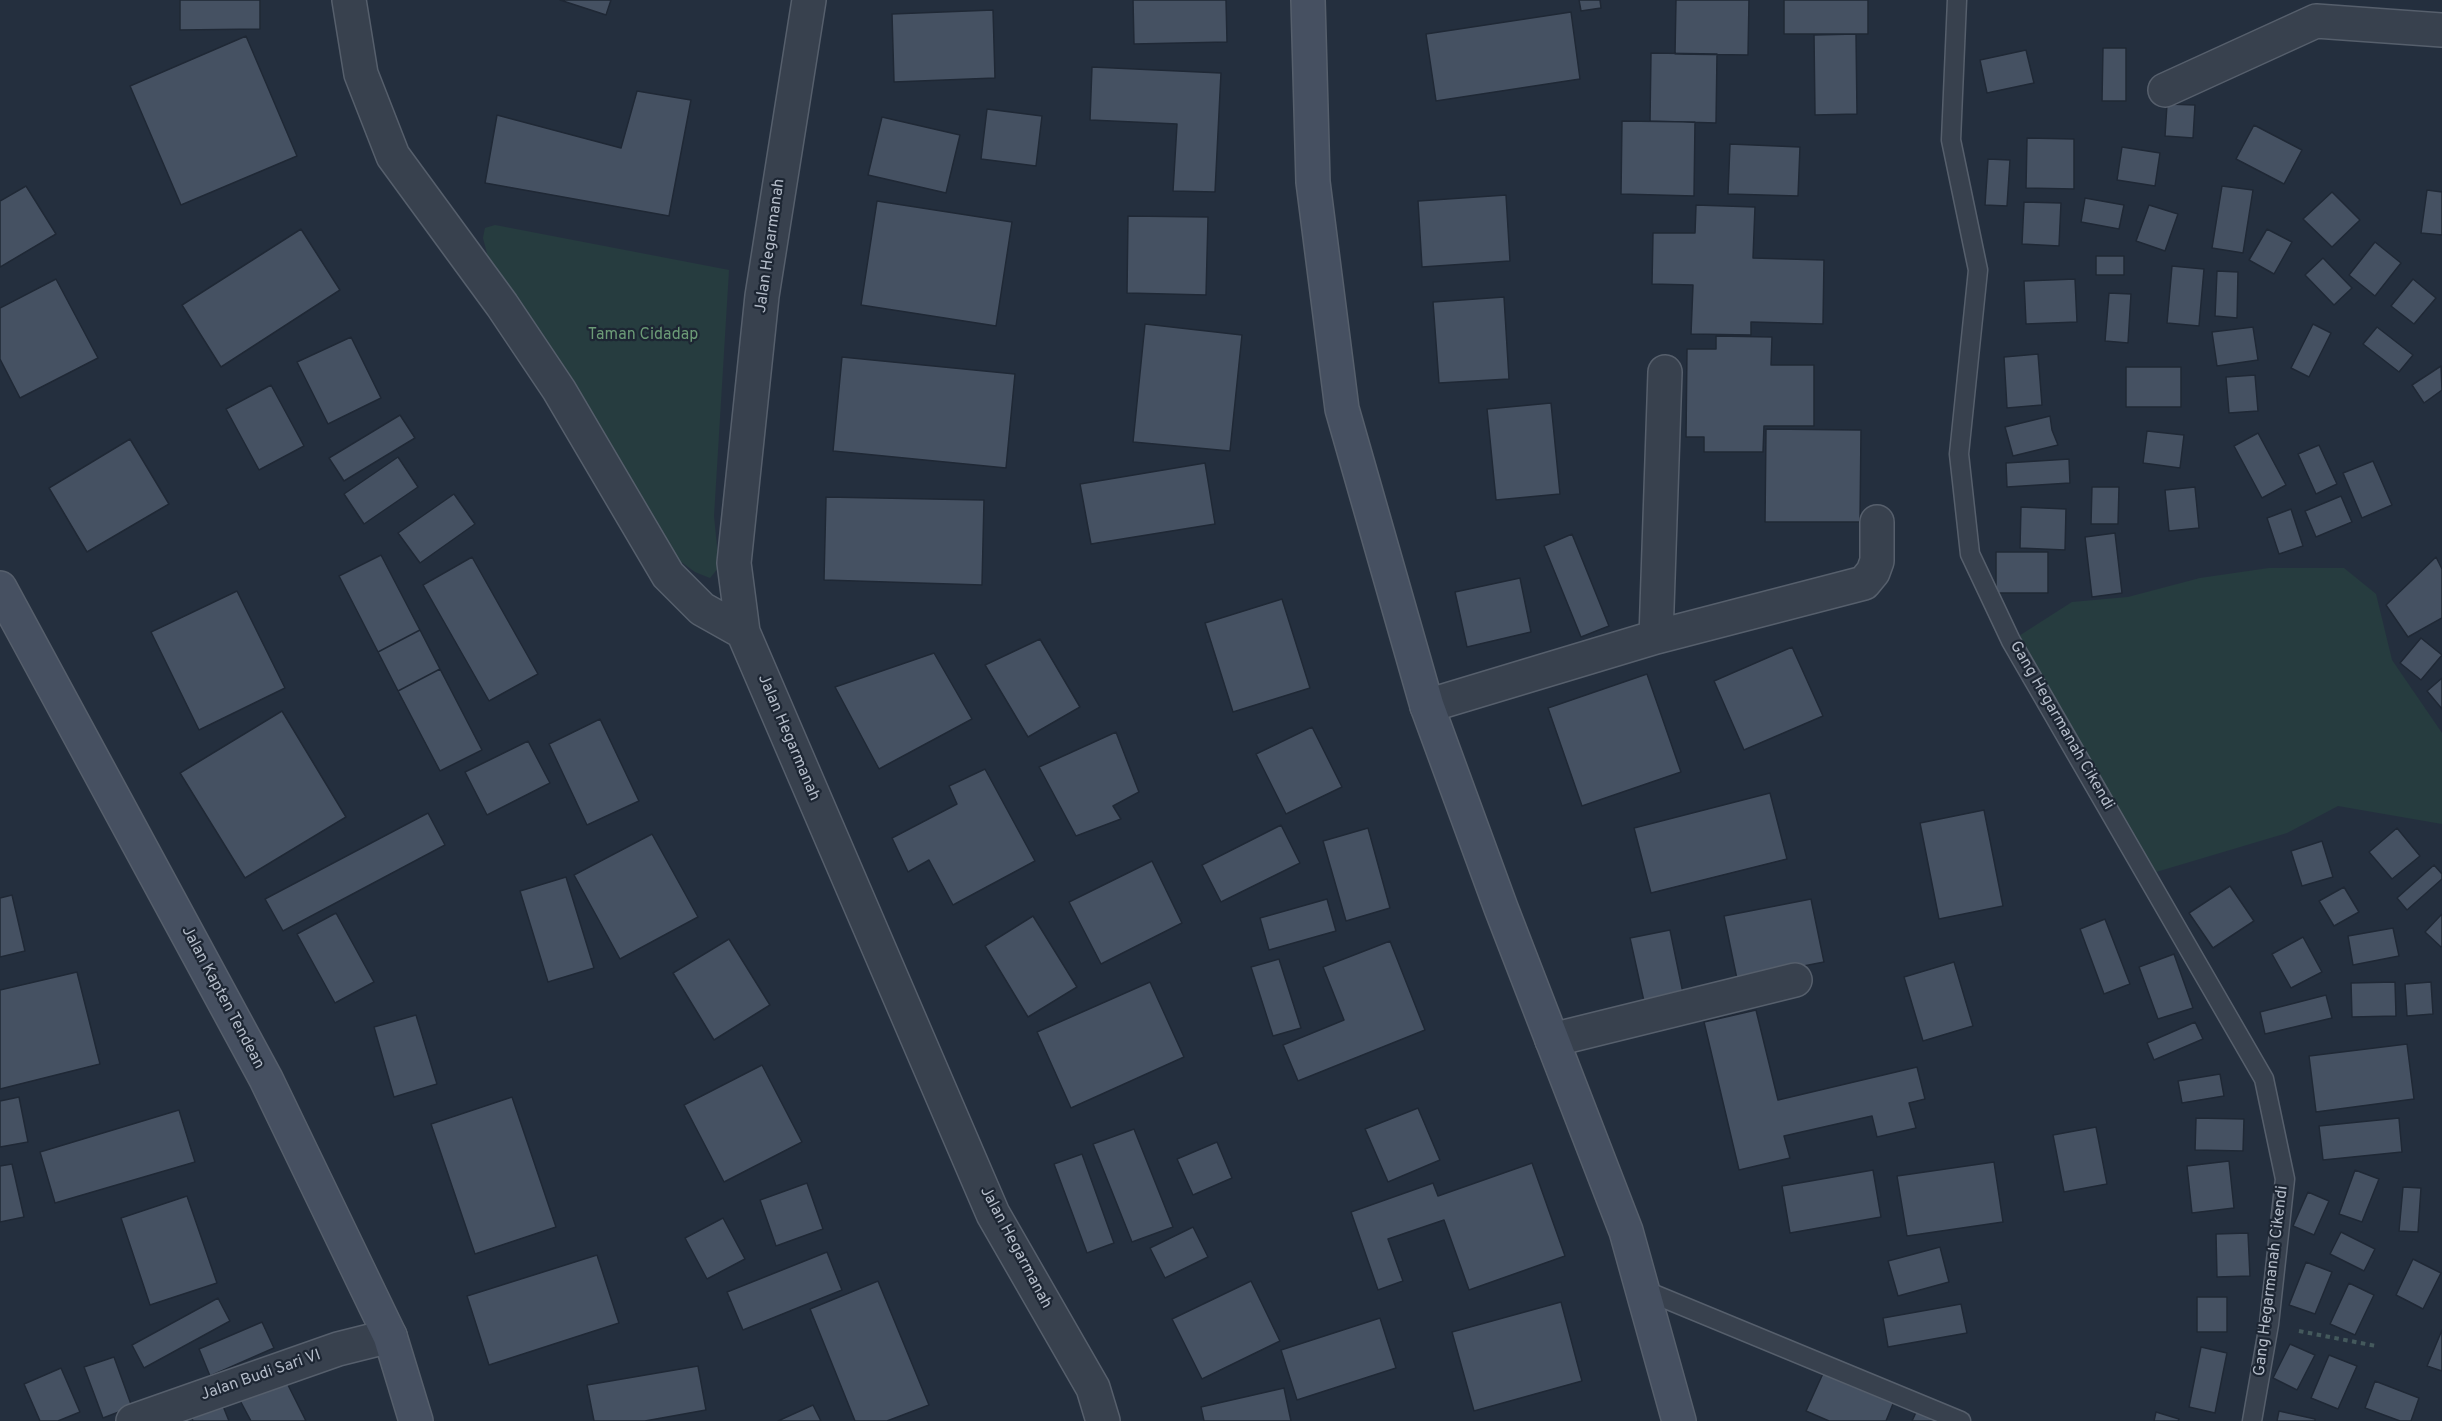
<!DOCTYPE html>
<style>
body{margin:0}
canvas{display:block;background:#242f3e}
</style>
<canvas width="2442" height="1421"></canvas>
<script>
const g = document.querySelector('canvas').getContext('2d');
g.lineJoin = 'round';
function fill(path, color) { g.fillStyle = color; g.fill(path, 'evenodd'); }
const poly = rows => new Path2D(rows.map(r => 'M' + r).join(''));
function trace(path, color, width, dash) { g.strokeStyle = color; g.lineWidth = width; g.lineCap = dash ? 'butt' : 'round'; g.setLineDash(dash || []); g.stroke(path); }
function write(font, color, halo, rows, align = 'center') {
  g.font = font + ' Overpass,sans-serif'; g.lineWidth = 4.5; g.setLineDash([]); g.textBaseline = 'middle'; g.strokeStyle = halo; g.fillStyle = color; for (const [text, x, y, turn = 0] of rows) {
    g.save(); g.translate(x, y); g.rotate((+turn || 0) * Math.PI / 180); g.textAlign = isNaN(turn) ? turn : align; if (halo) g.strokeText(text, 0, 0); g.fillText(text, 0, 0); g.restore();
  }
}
fill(poly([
 [495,225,729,270,714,516,719,567,710,578,695,572,677,559,658,535,574,381,488,257,483,238,485,228],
 [2269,568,2344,568,2376,594,2392,660,2442,733,2442,824,2338,806,2287,833,2146,875,2011,641,2072,602,2128,597,2200,578]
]), '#263c3f');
const building = poly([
 [180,0,260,0,260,29,180,30,180,0],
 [560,0,611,0,606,15,560,0],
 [1133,0,1226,0,1227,42,1134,44,1133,0],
 [1579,0,1600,0,1601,8,1581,11,1579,0],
 [1676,0,1749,0,1748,55,1675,54,1676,0],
 [1784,0,1868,0,1868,34,1784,34,1784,0],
 [993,10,995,78,894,82,892,14,993,10],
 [1571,12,1580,79,1436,101,1426,34,1571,12],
 [1856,34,1857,114,1815,115,1814,35,1856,34],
 [246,36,297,156,181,205,130,86,246,36],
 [2103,48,2126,48,2126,101,2102,101,2103,48],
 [2026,50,2034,83,1987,93,1980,60,2026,50],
 [1651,53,1717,54,1716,123,1650,121,1651,53],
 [1092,67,1221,73,1215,192,1173,191,1177,124,1090,120,1092,67],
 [637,91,691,100,669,216,485,183,497,115,621,148,637,91],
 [2167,104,2195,105,2193,138,2165,136,2167,104],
 [987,109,1042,116,1036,166,981,159,987,109],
 [882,117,960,135,946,193,868,175,882,117],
 [1622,121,1695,122,1694,196,1621,194,1622,121],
 [2254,125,2302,150,2284,184,2236,159,2254,125],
 [2027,138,2074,139,2074,189,2026,188,2027,138],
 [1730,144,1800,147,1798,196,1728,194,1730,144],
 [2122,147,2160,153,2155,186,2117,180,2122,147],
 [1988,159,2010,160,2007,206,1985,205,1988,159],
 [26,186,56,234,0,267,0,201,26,186],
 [2222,186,2253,190,2243,253,2212,248,2222,186],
 [2427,190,2442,192,2442,235,2421,233,2427,190],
 [2332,192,2360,220,2332,247,2303,219,2332,192],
 [1506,195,1510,261,1422,267,1418,201,1506,195],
 [2085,198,2124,205,2119,229,2081,222,2085,198],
 [877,201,1012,222,996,326,861,305,877,201],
 [2024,202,2061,203,2059,246,2022,244,2024,202],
 [1696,205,1755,207,1753,258,1824,260,1823,324,1751,322,1751,335,1691,334,1693,285,1652,284,1653,233,1695,233,1696,205],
 [2149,205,2178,214,2165,251,2136,241,2149,205],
 [1128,216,1208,217,1206,295,1127,293,1128,216],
 [301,229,340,290,221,367,182,305,301,229],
 [2267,229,2292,242,2274,274,2249,260,2267,229],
 [2375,242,2401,263,2375,296,2349,275,2375,242],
 [2096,256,2124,256,2124,275,2096,275,2096,256],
 [2323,258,2352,288,2334,305,2305,275,2323,258],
 [2172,266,2204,269,2199,326,2167,323,2172,266],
 [2217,271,2238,272,2237,318,2215,316,2217,271],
 [56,279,98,358,20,398,0,359,0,308,56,279],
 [2075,279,2077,322,2026,324,2024,281,2075,279],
 [2413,279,2436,298,2414,324,2391,306,2413,279],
 [2109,293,2131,294,2128,343,2105,341,2109,293],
 [1504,297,1509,379,1439,383,1433,302,1504,297],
 [1145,324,1242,335,1230,451,1133,442,1145,324],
 [2313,324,2331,333,2309,377,2291,368,2313,324],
 [2253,327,2258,360,2217,366,2212,332,2253,327],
 [2377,327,2413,355,2399,372,2363,344,2377,327],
 [1716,336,1772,337,1771,365,1814,365,1814,426,1764,426,1763,452,1704,452,1704,437,1686,437,1687,349,1716,349,1716,336],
 [351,337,381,398,328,424,297,362,351,337],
 [2038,354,2042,405,2007,408,2004,357,2038,354],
 [842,357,1015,374,1006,468,833,451,842,357],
 [2441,366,2442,390,2424,403,2412,385,2441,366],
 [2126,367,2181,367,2181,407,2126,407,2126,367],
 [2255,375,2258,411,2229,413,2226,377,2255,375],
 [271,385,304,446,259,470,226,409,271,385],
 [1551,403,1560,494,1496,500,1487,409,1551,403],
 [400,415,415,438,344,481,329,458,400,415],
 [2050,416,2052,430,2058,445,2013,456,2005,427,2050,416],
 [1766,429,1861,430,1860,522,1765,522,1766,429],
 [2147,431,2184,435,2180,468,2143,463,2147,431],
 [2258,433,2286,485,2262,498,2234,446,2258,433],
 [130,439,169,504,87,552,49,488,130,439],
 [2319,445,2337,484,2316,494,2298,454,2319,445],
 [398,457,418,487,364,524,344,494,398,457],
 [2069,459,2070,483,2007,487,2006,463,2069,459],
 [2373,461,2392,505,2362,518,2343,473,2373,461],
 [1205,463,1215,524,1091,544,1080,484,1205,463],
 [2092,487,2119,487,2118,524,2091,524,2092,487],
 [2195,487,2199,528,2169,531,2165,490,2195,487],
 [454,494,475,524,420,563,398,533,454,494],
 [2341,496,2352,522,2316,537,2305,511,2341,496],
 [826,497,984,500,982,585,824,580,826,497],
 [2021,507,2066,509,2065,550,2020,548,2021,507],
 [2291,509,2303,546,2279,554,2267,518,2291,509],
 [2115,533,2122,593,2092,597,2085,537,2115,533],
 [1572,534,1609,626,1581,637,1544,546,1572,534],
 [1996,552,2048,552,2048,593,1996,593,1996,552],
 [381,555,420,630,378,652,339,576,381,555],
 [472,557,538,674,489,701,423,585,472,557],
 [2436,557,2442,569,2442,618,2408,637,2386,605,2436,557],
 [1520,578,1531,632,1467,647,1455,592,1520,578],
 [237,591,285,688,199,730,151,632,237,591],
 [1282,599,1310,688,1233,712,1205,623,1282,599],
 [420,630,440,669,398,691,378,652,420,630],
 [2421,638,2442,655,2421,680,2400,663,2421,638],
 [1040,639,1080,707,1028,737,985,665,1040,639],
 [1792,647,1823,716,1744,750,1714,681,1792,647],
 [934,653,972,719,879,769,835,687,934,653],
 [440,669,482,750,440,771,398,691,440,669],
 [1647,674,1681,772,1582,806,1548,708,1647,674],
 [2442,678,2442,709,2427,691,2442,678],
 [282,711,346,817,245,878,180,773,282,711],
 [600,719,639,801,587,825,549,744,600,719],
 [1312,727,1342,787,1286,814,1256,754,1312,727],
 [1116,732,1139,792,1113,806,1121,819,1076,836,1039,767,1116,732],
 [528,741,550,783,487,815,465,772,528,741],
 [985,769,1035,861,953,905,929,860,908,872,892,838,957,804,949,786,985,769],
 [1770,793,1787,859,1651,893,1634,828,1770,793],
 [1984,810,2003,906,1939,919,1920,823,1984,810],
 [428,813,445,845,283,931,265,899,428,813],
 [1281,825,1300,863,1221,902,1202,865,1281,825],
 [1368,828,1390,908,1346,921,1323,841,1368,828],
 [2397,828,2420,856,2392,879,2369,852,2397,828],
 [652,834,698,917,620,959,574,875,652,834],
 [2322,841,2333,877,2302,886,2291,851,2322,841],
 [1152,861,1182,923,1101,964,1069,902,1152,861],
 [2434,865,2442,874,2442,879,2407,910,2397,898,2434,865],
 [566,877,594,968,548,982,520,891,566,877],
 [2230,886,2254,921,2213,948,2189,913,2230,886],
 [2344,887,2359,912,2334,926,2319,901,2344,887],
 [12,895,25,951,0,957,0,898,12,895],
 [1327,899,1336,931,1269,950,1260,918,1327,899],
 [1811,899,1824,962,1737,979,1724,916,1811,899],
 [336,913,374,982,335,1003,297,934,336,913],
 [2442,914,2442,946,2441,947,2425,932,2442,914],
 [1033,916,1077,987,1028,1017,985,946,1033,916],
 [2105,919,2130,984,2104,994,2080,929,2105,919],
 [2393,928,2399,956,2353,965,2348,936,2393,928],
 [1670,930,1684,998,1645,1006,1630,938,1670,930],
 [2303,937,2322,972,2291,988,2272,954,2303,937],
 [729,939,770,1005,714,1040,673,973,729,939],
 [1390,941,1425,1030,1298,1081,1283,1045,1344,1020,1323,967,1390,941],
 [2174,954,2193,1008,2158,1019,2139,967,2174,954],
 [1279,959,1301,1028,1273,1036,1251,967,1279,959],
 [1954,962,1973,1026,1923,1041,1904,977,1954,962],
 [77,972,100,1064,0,1089,0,990,77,972],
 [1150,982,1184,1057,1071,1108,1037,1032,1150,982],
 [2395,982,2396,1016,2352,1017,2351,983,2395,982],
 [2431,982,2433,1014,2407,1016,2405,984,2431,982],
 [2326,995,2332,1018,2265,1034,2260,1012,2326,995],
 [1756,1010,1778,1100,1917,1067,1925,1099,1909,1103,1916,1128,1877,1137,1872,1116,1784,1136,1790,1158,1739,1170,1704,1022,1756,1010],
 [416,1015,437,1084,394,1097,374,1027,416,1015],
 [2195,1022,2203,1039,2154,1060,2147,1043,2195,1022],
 [2407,1044,2414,1099,2316,1112,2309,1056,2407,1044],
 [762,1065,802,1142,724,1182,684,1105,762,1065],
 [2220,1074,2224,1096,2182,1103,2178,1081,2220,1074],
 [19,1097,28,1142,0,1147,0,1101,19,1097],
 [512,1097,556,1227,475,1254,431,1124,512,1097],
 [1418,1108,1440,1160,1388,1182,1365,1129,1418,1108],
 [179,1110,195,1162,55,1203,40,1152,179,1110],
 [2196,1118,2244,1119,2243,1151,2195,1150,2196,1118],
 [2399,1118,2402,1152,2323,1160,2319,1126,2399,1118],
 [2096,1127,2107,1184,2064,1192,2053,1135,2096,1127],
 [1134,1129,1173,1227,1132,1242,1093,1144,1134,1129],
 [1217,1142,1232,1178,1193,1195,1177,1159,1217,1142],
 [1082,1154,1114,1243,1087,1253,1054,1164,1082,1154],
 [2229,1161,2234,1208,2192,1213,2187,1166,2229,1161],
 [1994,1162,2003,1222,1907,1236,1897,1176,1994,1162],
 [1532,1163,1565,1256,1469,1290,1444,1220,1388,1239,1403,1281,1378,1290,1351,1212,1433,1183,1438,1196,1532,1163],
 [12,1164,24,1217,0,1222,0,1166,12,1164],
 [1873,1170,1881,1217,1790,1233,1782,1186,1873,1170],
 [2355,1170,2379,1179,2362,1222,2339,1214,2355,1170],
 [807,1183,823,1229,776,1246,760,1200,807,1183],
 [2403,1187,2421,1188,2418,1232,2399,1231,2403,1187],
 [2308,1192,2329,1201,2314,1235,2293,1226,2308,1192],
 [187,1196,217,1283,150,1305,121,1218,187,1196],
 [723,1218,745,1259,707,1279,685,1238,723,1218],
 [1193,1227,1208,1257,1165,1278,1150,1248,1193,1227],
 [2341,1232,2375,1249,2364,1271,2330,1254,2341,1232],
 [2248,1233,2250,1276,2217,1277,2216,1234,2248,1233],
 [1940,1247,1949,1282,1898,1296,1888,1261,1940,1247],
 [827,1252,842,1290,743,1330,727,1292,827,1252],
 [597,1255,619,1323,489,1365,467,1296,597,1255],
 [2413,1259,2441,1273,2423,1309,2396,1295,2413,1259],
 [2306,1262,2332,1272,2315,1314,2289,1305,2306,1262],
 [878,1281,929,1405,887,1421,855,1421,810,1309,878,1281],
 [1251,1281,1280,1341,1202,1379,1172,1319,1251,1281],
 [2349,1283,2374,1295,2355,1335,2330,1324,2349,1283],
 [2197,1297,2227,1297,2227,1332,2197,1332,2197,1297],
 [218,1298,230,1321,144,1368,132,1345,218,1298],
 [1561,1302,1582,1381,1474,1411,1452,1332,1561,1302],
 [1961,1304,1967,1333,1888,1347,1883,1318,1961,1304],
 [1380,1318,1396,1368,1297,1400,1281,1350,1380,1318],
 [262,1322,274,1348,210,1376,199,1349,262,1322],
 [2442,1330,2442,1371,2427,1366,2442,1330],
 [2290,1344,2315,1355,2297,1390,2273,1378,2290,1344],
 [2201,1347,2227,1353,2215,1413,2189,1407,2201,1347],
 [2329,1355,2357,1366,2338,1409,2311,1398,2329,1355],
 [114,1357,132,1407,103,1418,84,1367,114,1357],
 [698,1366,706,1410,645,1421,594,1421,587,1385,698,1366],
 [61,1368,80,1412,58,1421,40,1421,24,1384,61,1368],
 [1825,1369,1895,1399,1886,1421,1829,1421,1806,1411,1825,1369],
 [281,1371,306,1421,251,1421,236,1393,281,1371],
 [2375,1381,2419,1398,2411,1421,2400,1421,2365,1408,2375,1381],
 [1284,1388,1291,1421,1204,1421,1201,1407,1284,1388],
 [219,1396,229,1421,193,1421,188,1408,219,1396],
 [813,1405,821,1421,778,1421,813,1405],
 [1917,1410,1945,1421,1912,1421,1917,1410],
 [2279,1411,2315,1419,2315,1421,2277,1421,2279,1411],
 [2156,1412,2179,1419,2178,1421,2154,1421,2156,1412]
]);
fill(building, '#455162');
trace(building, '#1f2835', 1.5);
const lane = poly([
 [1957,0,1951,140,1978,270,1959,454,1970,554,2011,641,2264,1079,2285,1179,2269,1324,2252,1421],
 [1644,1290,1961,1421]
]);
const street = poly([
 [349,0,361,74,393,156,502,305,559,390,668,575,702,609,743,632],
 [809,0,762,296,734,563,743,632,993,1214,1093,1388,1103,1421],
 [2165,90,2316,21,2442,30],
 [1656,637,1665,372],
 [1427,706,1656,637,1864,583,1873,572,1877,561,1877,522],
 [1552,1040,1795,980],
 [133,1421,338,1349,390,1336]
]);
const secondary = poly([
 [1308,0,1313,182,1342,409,1427,706,1501,908,1626,1231,1679,1421],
 [0,588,266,1079,390,1336,416,1421]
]);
trace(lane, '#565f6c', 21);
trace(street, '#565f6c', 36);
trace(secondary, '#565f6c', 36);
trace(poly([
 [2299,1331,2376,1346]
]), '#44595c', 4, [4.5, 4.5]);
trace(lane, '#38414e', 18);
trace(street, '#38414e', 33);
trace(secondary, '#465061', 33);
write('16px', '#b4bcc9', '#1d2633', [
 ["Jalan Hegarmanah",771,246,-82],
 ["Gang Hegarmanah Cikendi",2061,726,60],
 ["Jalan Hegarmanah",788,738,67],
 ["Jalan Kapten Tendean",222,998,62],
 ["Jalan Hegarmanah",1015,1248,62],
 ["Gang Hegarmanah Cikendi",2272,1281,-83],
 ["Jalan Budi Sari VI",261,1376,-19]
]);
write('16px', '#6b9a76', '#1d2633', [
 ["Taman Cidadap",643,336]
]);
</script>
